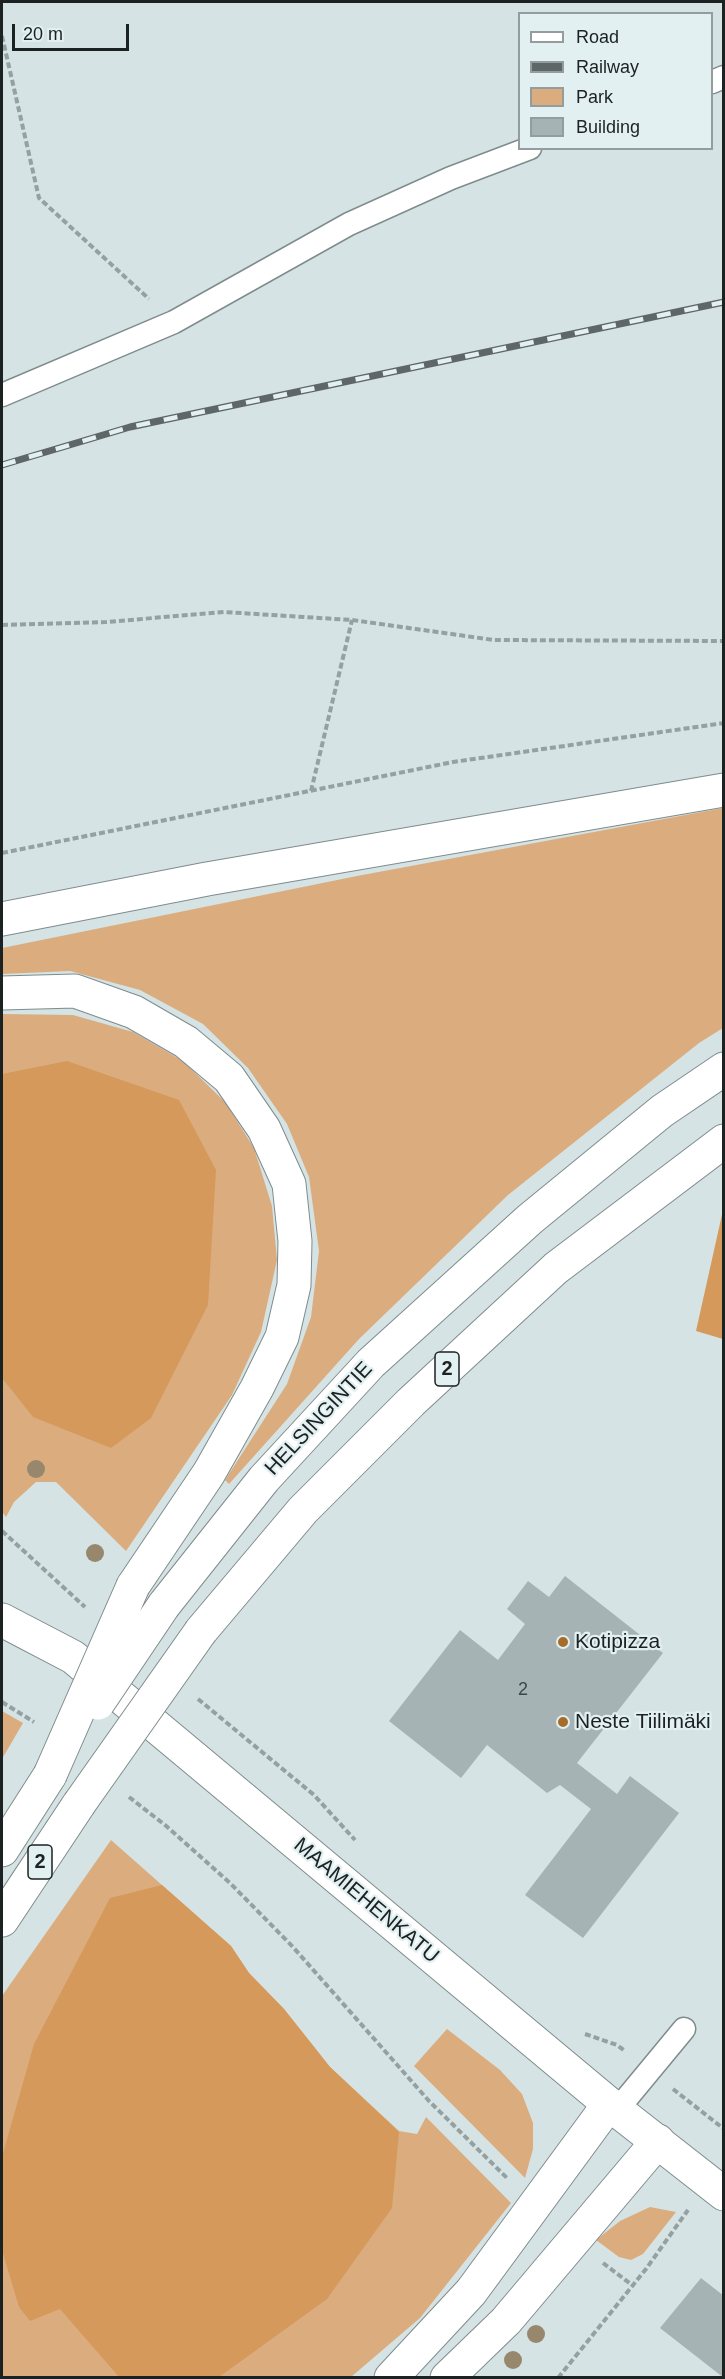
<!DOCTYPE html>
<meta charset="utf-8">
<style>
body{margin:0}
#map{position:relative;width:725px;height:2379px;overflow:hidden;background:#d5e3e4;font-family:Helvetica,sans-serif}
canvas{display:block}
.frame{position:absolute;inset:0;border:3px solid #1c2122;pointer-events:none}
.legend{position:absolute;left:518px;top:12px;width:195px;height:138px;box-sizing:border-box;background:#e2f0f1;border:2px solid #939d9e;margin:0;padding:8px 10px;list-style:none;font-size:18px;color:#1c2122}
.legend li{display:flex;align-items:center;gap:12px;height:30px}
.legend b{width:30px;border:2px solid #939d9e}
.scale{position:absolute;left:12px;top:24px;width:117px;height:27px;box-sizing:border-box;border:3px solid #1c2122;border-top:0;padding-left:8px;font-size:18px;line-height:21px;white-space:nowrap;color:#1c2122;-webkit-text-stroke:4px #e2f0f1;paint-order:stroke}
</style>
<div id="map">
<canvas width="725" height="2379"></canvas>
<div class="frame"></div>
<ul class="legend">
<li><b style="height:8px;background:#fff"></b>Road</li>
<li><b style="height:8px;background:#5e6667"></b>Railway</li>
<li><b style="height:16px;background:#dbad7e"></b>Park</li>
<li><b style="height:16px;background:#a5b3b4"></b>Building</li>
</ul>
<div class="scale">20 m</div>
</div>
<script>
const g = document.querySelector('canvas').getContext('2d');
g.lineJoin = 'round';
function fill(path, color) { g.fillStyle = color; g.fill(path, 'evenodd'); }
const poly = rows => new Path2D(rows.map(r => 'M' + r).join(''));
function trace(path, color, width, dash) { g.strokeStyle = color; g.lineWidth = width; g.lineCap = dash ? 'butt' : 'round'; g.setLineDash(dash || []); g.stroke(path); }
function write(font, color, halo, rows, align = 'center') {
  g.font = font + ' Helvetica,sans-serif'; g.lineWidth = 4.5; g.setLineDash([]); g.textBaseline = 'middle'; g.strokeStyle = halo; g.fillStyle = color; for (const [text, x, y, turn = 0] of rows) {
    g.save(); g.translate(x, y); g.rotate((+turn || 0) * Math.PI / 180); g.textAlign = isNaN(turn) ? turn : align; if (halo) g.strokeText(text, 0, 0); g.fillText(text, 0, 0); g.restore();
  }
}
fill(poly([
 [723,808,723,1028,699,1043,508,1195,359,1339,229,1484,225,1480,287,1384,311,1317,319,1251,309,1177,287,1124,248,1068,203,1024,140,990,70,971,2,974,2,948,357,876],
 [2,1014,73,1015,133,1032,183,1061,225,1102,254,1148,272,1206,277,1260,261,1332,232,1395,126,1551,56,1482,36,1482,14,1502,6,1517,2,1512],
 [2,1711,23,1723,2,1759],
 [111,1840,231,1946,249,1973,284,2009,330,2067,399,2131,417,2134,426,2117,511,2203,420,2318,351,2377,2,2378,2,1996],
 [447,2029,500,2070,522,2094,533,2123,533,2149,525,2178,414,2066],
 [650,2207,676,2212,643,2254,631,2260,619,2257,596,2240,620,2221]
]), '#dbad7e');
fill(poly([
 [67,1061,179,1100,216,1170,208,1305,151,1418,111,1448,33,1417,2,1378,2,1074],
 [723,1210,723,1339,696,1331],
 [162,1885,231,1946,249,1973,284,2009,330,2067,399,2132,392,2208,327,2299,219,2377,119,2377,60,2309,30,2321,19,2307,2,2250,2,2157,34,2044,110,1898]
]), '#d4995b');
fill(poly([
 [565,1576,663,1653,577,1763,617,1794,630,1776,679,1813,583,1938,525,1895,591,1809,560,1785,547,1793,487,1745,461,1778,389,1721,460,1630,498,1660,525,1624,507,1609,528,1581,549,1597],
 [701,2278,724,2296,724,2378,660,2328]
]), '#a5b3b4');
const service = poly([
 [712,82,724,77],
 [2,395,174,322,349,224,451,178,530,148],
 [617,2110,684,2029]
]);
const secondary = poly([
 [2,1620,73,1657,609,2104,724,2194]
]);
const trunk = poly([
 [2,919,207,879,724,790],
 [2,993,75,991,134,1012,186,1042,229,1078,264,1129,289,1184,295,1241,294,1285,282,1337,257,1388,209,1473,133,1586],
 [164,1605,264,1479,371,1363,530,1219,662,1111,724,1069],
 [201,1631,303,1510,411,1402,556,1268,724,1141],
 [2,1850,50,1775],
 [2,1920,79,1804],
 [391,2378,471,2292,609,2104],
 [447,2378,506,2321,658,2141]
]);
trace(service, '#7f8c8d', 25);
trace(secondary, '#7f8c8d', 35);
trace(trunk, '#7f8c8d', 35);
trace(poly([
 [2,36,39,198,149,299],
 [2,625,106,622,224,612,352,620,494,640,724,641],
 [311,791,352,620],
 [2,853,453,762,724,723],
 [2,1531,85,1607],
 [198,1699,314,1795,355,1840],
 [2,1702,34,1722],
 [129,1797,165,1825,231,1884,293,1947,429,2101,508,2179],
 [585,2034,617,2045,625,2051],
 [673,2089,724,2129],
 [603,2263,632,2285],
 [558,2378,646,2269,688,2210]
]), '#95a0a1', 4, [6, 3]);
trace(service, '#fff', 22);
trace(secondary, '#fff', 33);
trace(trunk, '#fff', 33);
const rail = poly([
 [2,465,130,427,724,302]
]);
trace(rail, '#5e6667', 7);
trace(rail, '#e2f0f1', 4.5, [14]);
const trunkBridge = poly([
 [98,1703,164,1605],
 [50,1775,133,1586],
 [79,1804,201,1631]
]);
trace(trunkBridge, '#7f8c8d', 35, []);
trace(trunkBridge, '#fff', 33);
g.fillStyle = '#97886d';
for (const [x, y] of [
 [36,1469],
 [95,1553],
 [536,2334],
 [513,2360]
]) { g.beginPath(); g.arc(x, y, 9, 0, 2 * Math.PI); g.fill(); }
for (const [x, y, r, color] of [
 [563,1642,6,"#a56c2a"],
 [563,1722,6,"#a56c2a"]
]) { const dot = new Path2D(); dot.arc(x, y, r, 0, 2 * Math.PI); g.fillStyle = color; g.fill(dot); trace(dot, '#e2f0f1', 2); }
write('18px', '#3e4646', null, [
 ["2",523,1690]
]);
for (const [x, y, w] of [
 [447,1369,24],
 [40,1862,24]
]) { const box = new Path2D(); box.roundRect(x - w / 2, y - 17, w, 34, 4.5); g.fillStyle = '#e2f0f1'; g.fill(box); trace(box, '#1c2122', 1.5); }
write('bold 20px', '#1c2122', null, [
 ["2",447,1369],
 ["2",40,1862]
]);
write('21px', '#1c2122', '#e2f0f1', [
 ["HELSINGINTIE",319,1419,-47],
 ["MAAMIEHENKATU",366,1901,40]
]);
write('21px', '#1c2122', '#e2f0f1', [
 ["Kotipizza",575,1642],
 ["Neste Tiilimäki",575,1722]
], 'left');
</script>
